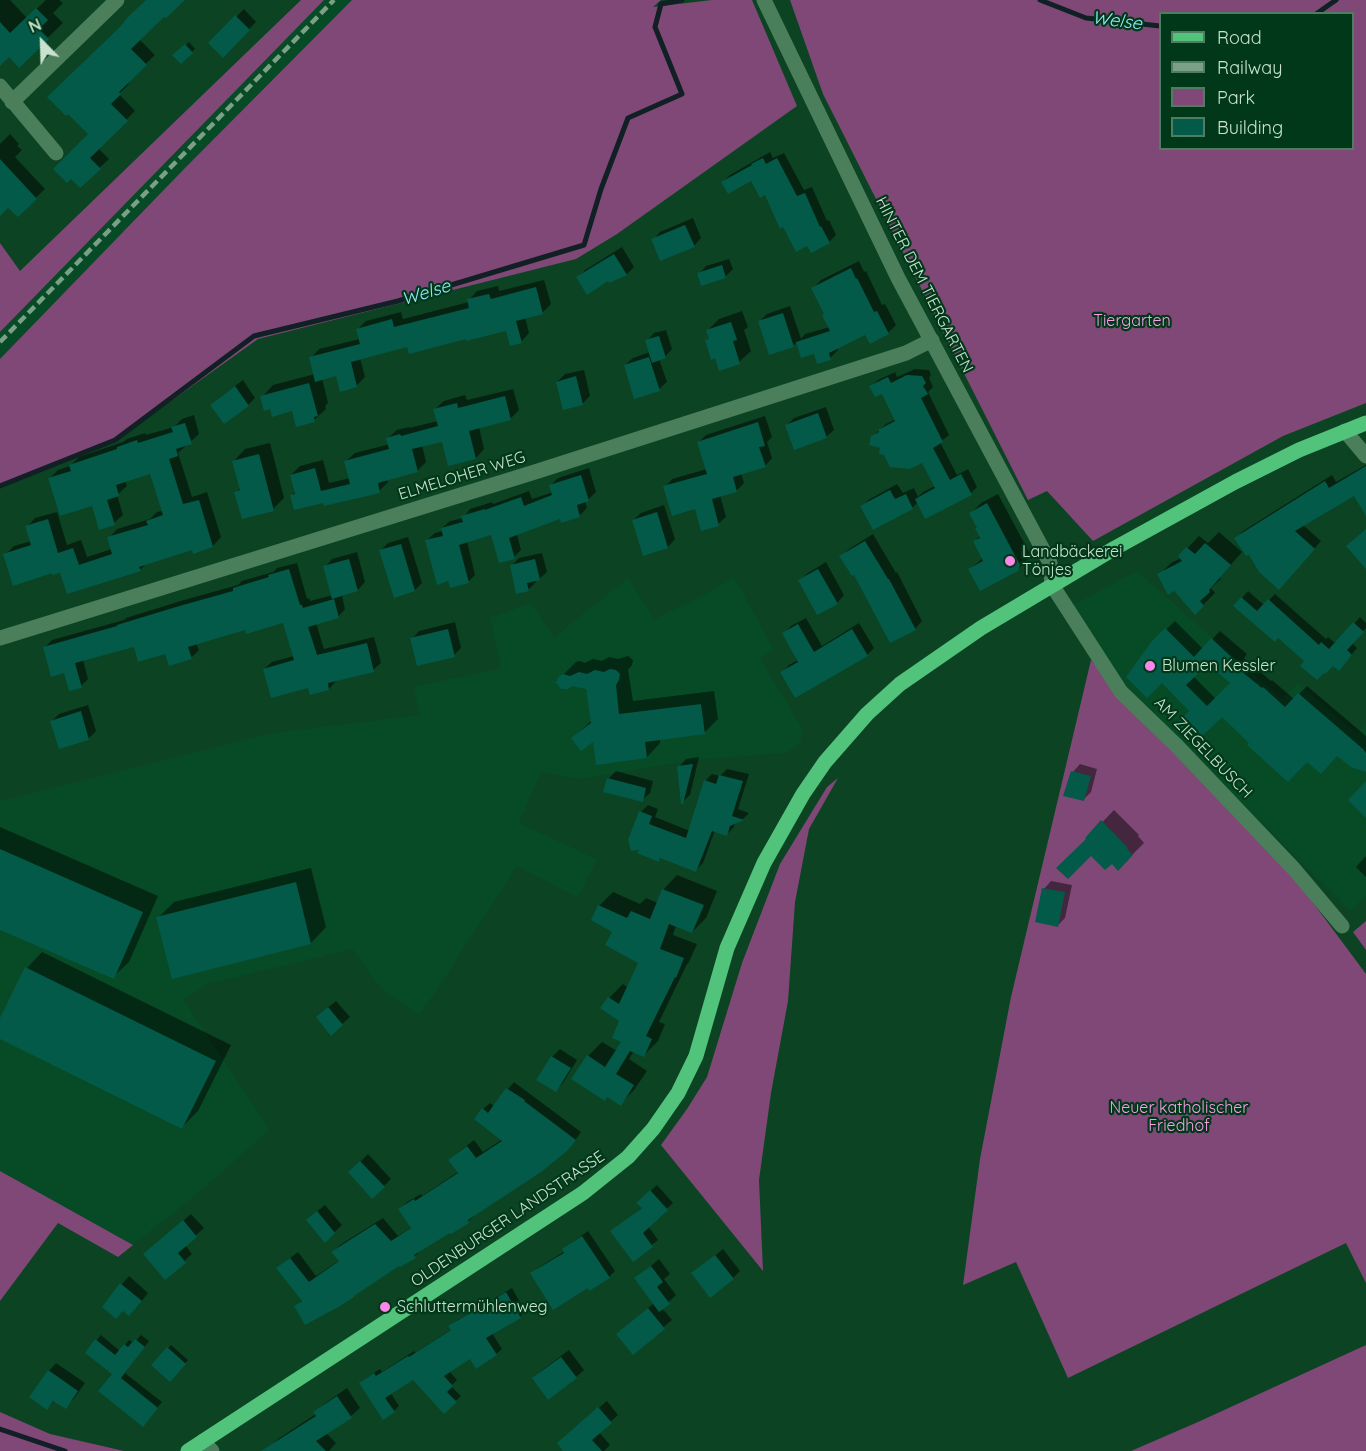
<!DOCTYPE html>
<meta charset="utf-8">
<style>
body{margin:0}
#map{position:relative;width:1366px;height:1451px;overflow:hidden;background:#0c4323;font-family:Quicksand,sans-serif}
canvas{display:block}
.legend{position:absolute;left:1159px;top:12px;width:195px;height:138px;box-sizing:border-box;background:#003819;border:2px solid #507c61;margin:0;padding:8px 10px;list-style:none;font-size:18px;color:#c8e2ce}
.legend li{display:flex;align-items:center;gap:12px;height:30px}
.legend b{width:30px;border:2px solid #507c61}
.north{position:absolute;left:12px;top:12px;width:60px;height:60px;-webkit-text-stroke:4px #003819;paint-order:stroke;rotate:337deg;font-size:16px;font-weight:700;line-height:24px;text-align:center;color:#c8e2ce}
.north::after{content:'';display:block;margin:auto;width:21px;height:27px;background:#c8e2ce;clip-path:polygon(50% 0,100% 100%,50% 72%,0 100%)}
</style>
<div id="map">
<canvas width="1366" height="1451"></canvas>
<ul class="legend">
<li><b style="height:8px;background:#51c37b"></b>Road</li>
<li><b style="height:8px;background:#7aa087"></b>Railway</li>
<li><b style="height:16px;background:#804877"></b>Park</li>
<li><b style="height:16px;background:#035a48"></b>Building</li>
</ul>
<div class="north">N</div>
</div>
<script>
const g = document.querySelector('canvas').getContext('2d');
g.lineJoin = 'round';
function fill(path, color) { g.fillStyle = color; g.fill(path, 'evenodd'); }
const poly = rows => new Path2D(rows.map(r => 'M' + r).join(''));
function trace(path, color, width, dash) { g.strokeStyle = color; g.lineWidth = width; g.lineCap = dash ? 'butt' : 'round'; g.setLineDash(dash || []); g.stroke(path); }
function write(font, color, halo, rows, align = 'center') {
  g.font = font + ' Quicksand,sans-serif'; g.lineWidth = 4.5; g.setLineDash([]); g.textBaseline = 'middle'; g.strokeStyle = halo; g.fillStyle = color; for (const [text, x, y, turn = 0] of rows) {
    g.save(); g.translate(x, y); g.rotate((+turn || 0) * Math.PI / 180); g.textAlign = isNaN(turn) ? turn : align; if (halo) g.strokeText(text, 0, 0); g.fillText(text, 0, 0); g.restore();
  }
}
fill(poly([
 [324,0,352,0,185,168,0,359,0,332],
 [1137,571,1282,699,1298,683,1356,733,1366,724,1366,896,1350,911,1118,679,1071,606],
 [734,577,774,650,760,658,803,729,800,744,787,753,696,760,578,779,541,772,519,823,597,859,578,898,517,866,446,976,420,1015,383,991,352,949,208,984,184,1000,270,1130,190,1200,133,1245,0,1171,0,801,272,733,420,715,413,687,501,668,490,618,531,603,554,637,628,578,654,619,700,597]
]), '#074b26');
fill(poly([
 [301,0,324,0,0,332,0,243,20,271],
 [352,0,661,0,653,7,712,0,752,0,797,106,617,234,576,259,258,339,115,441,0,487,0,359,185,168],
 [790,0,1366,0,1366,403,1283,436,1093,541,1047,491,1028,500,823,94],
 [1160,14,1352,14,1352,148,1160,148],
 [1091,660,1282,861,1366,974,1366,1283,1346,1243,1068,1378,1016,1262,963,1285,980,1159,1011,997],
 [838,778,809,829,795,902,788,1001,771,1093,759,1180,763,1271,661,1145,687,1109,707,1077,742,963,780,864,827,787],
 [1366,921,1366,950,1353,932],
 [0,1171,133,1245,118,1257,58,1223,0,1301],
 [1366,1345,1366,1451,1131,1451,1198,1422],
 [0,1412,50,1434,124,1451,0,1451]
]), '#804877');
fill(poly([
 [0,0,10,0,27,18,46,0,59,0,63,3,53,13,63,23,19,66,9,55,0,62],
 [147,0,183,0,164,15,139,39,155,55,127,82,129,84,119,94,135,111,98,148,109,159,80,186,90,134,123,26],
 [244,9,256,22,223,55,210,43],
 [189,42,195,49,181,62,174,55],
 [10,134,19,144,17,146,22,150,15,157,45,189,18,215,8,206,0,207,0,144],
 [770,152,773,158,784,153,804,190,812,187,827,221,829,220,836,235,829,242,766,193,752,179,723,182,730,175],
 [693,218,701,238,694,246,653,240,660,232],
 [622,247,634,267,627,274,610,281,608,279,578,278,585,270],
 [729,259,733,269,725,277,699,274,706,266],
 [859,261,864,272,866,271,882,305,885,304,896,325,888,333,866,333,837,347,838,350,830,358,815,352,797,342,793,346,760,321,767,314,790,306,801,339,805,334,830,327,825,314,813,288,821,280],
 [544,280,551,304,542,313,525,317,529,333,521,342,507,329,467,337,408,345,360,358,365,377,356,386,337,374,322,378,328,403,325,406,326,409,314,420,293,410,271,407,262,397,273,385,315,374,311,358,319,349,360,339,358,329,366,321,401,312,403,319,469,302,469,300,477,291,498,286,499,291],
 [742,311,748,327,744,330,751,351,739,362,707,341,710,338,708,330,719,319],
 [666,330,672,349,665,357,659,359,667,382,659,389,625,365,633,358,650,352,647,341,654,333],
 [915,369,929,370,931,375,929,378,933,387,928,392,949,435,940,442,957,475,968,469,977,487,971,493,918,502,912,508,862,506,870,499,897,484,903,493,914,488,918,497,923,492,935,486,922,461,882,447,872,437,886,424,896,419,883,392,871,386,878,380,895,372,897,377],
 [584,370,590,396,583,403,564,408,557,382,565,374],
 [243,380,255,398,248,405,212,405,219,398],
 [513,389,519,410,510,419,479,427,484,449,476,458,443,440,422,445,426,462,417,471,387,479,388,482,379,491,324,501,291,496,296,491,291,475,300,466,323,460,329,483,350,478,346,461,355,453,390,444,388,438,397,430,409,427,409,428,438,421,435,409,444,401,465,395,467,400],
 [826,407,834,430,826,437,787,425,794,418],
 [194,415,199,434,178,453,192,497,207,492,221,537,213,546,193,549,147,563,140,570,61,571,5,555,14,546,31,541,27,527,35,518,57,512,67,545,81,540,87,557,112,549,109,538,117,529,150,519,157,512,163,511,151,473,125,480,127,486,117,495,123,515,114,523,93,504,50,478,58,470,70,466,79,457,123,442,127,439,145,433,146,435,174,427,182,419],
 [765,416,772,437,767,442,772,458,765,466,741,473,744,483,737,490,720,495,726,517,718,524,696,507,665,487,672,479,707,469,698,443,706,435],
 [270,443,284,498,273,509,236,492,241,488,234,461,245,449],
 [1366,465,1366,513,1355,494,1303,525,1321,541,1286,581,1249,553,1236,538,1243,531,1332,475,1336,482],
 [589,468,596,492,588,500,585,501,587,508,580,515,561,517,517,534,521,550,514,557,492,533,467,541,475,575,468,582,427,540,435,533,443,531,442,528,450,521,463,518,470,509,492,502,493,504,529,491,532,499,553,492,551,485,558,478],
 [998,494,1030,554,1028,559,1017,570,970,569,983,558,975,541,980,536,978,527,971,513,981,503],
 [664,505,675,539,668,547,633,520,641,513],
 [1219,532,1242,552,1220,577,1221,579,1211,588,1215,593,1195,613,1159,575,1171,563,1181,558,1180,556,1199,536,1208,543],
 [873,534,896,573,897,572,922,621,915,629,854,573,841,556,849,549],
 [408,537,422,583,415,590,380,551,388,543],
 [357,552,365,582,358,590,342,596,345,609,338,617,316,623,324,649,374,637,381,663,373,670,335,679,336,681,329,689,309,687,264,669,272,662,294,656,284,621,246,628,196,643,199,650,191,658,135,646,83,660,88,679,81,686,65,671,45,647,52,640,124,620,126,618,184,600,238,585,242,581,273,572,277,568,297,563,307,599,309,598,310,601,333,595,325,567,332,559],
 [542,553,547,572,539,579,536,580,536,582,528,590,511,566,519,558],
 [826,562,844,595,837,603,800,580,808,573],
 [1248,591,1264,605,1275,594,1326,639,1328,637,1336,644,1360,617,1366,623,1366,628,1352,643,1357,648,1345,663,1306,661,1278,637,1235,606],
 [806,618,822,646,859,623,874,648,867,655,782,672,789,665,798,660,784,634,791,626],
 [1175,621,1203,649,1220,631,1247,654,1244,658,1271,681,1272,680,1294,699,1307,686,1366,736,1366,771,1337,755,1251,743,1222,714,1191,711,1153,642],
 [1208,662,1233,683,1216,699,1193,676],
 [455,622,461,648,454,655,412,639,419,631],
 [628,656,633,660,632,665,628,670,633,701,714,691,718,719,704,733,660,738,660,743,647,757,594,739,573,738,592,720,588,687,562,676,576,662,580,661,585,663,593,659,602,661,609,657,618,659],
 [88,705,96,731,89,738,60,747,52,721,59,714],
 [699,757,690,795,682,802,679,767,686,759],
 [1080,764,1097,769,1091,792,1084,799,1073,772],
 [727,769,749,774,738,809,749,813,743,819,735,822,734,827,727,834,715,830,703,863,696,870,662,857,659,860,641,812,648,805,658,809,655,817,690,831,705,781,712,774,720,776],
 [616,771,653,781,650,793,642,800,608,779],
 [1114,810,1139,835,1138,836,1144,843,1118,869,1087,838],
 [0,827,158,896,129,962,113,977,0,928],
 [1366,856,1366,877,1356,867],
 [311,868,326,927,311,943,158,918,174,902],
 [677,875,717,891,706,918,692,932,676,926,673,935,697,944,689,962,687,964,659,1022,665,1024,658,1041,644,1055,634,1051,629,1059,647,1071,634,1090,620,1104,588,1056,602,1042,617,1051,623,1041,620,1021,609,998,623,984,628,988,640,963,614,931,599,906,613,892,640,904,646,898,658,903,663,890],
 [1051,881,1072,885,1065,918,1058,925,1044,889],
 [42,952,231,1045,198,1111,182,1127,0,1037,0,1021,27,968],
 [336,1001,350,1017,342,1024,325,1010],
 [560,1049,577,1060,563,1083,556,1090,552,1057],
 [514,1082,581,1132,574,1142,475,1215,469,1221,452,1232,451,1230,421,1250,415,1256,296,1306,303,1299,285,1262,298,1252,316,1276,340,1260,333,1252,340,1245,383,1218,398,1236,412,1227,400,1209,407,1202,421,1194,422,1196,458,1172,450,1160,456,1154,474,1140,483,1152,503,1139,483,1109,490,1103,495,1107,508,1089],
 [368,1154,391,1179,373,1197,350,1172],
 [657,1185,673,1203,648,1226,658,1240,633,1259,618,1226,643,1207,638,1203],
 [325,1205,342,1225,325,1241,315,1213],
 [191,1214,204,1228,185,1245,192,1254,165,1278,153,1247],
 [588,1231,615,1271,609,1277,588,1286,532,1274,538,1268,565,1251,564,1250,570,1244],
 [723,1249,740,1271,733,1278,693,1274],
 [659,1259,670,1274,664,1279,676,1295,662,1308,672,1320,633,1353,626,1327,654,1303,636,1279],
 [129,1276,148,1293,137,1307,123,1309,110,1298],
 [512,1288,525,1311,520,1317,492,1333,502,1349,496,1354,470,1357,449,1371,457,1380,451,1386,461,1396,444,1412,413,1378,390,1392,399,1406,394,1411,361,1383,366,1378,380,1369,382,1372,414,1351,415,1353,452,1329,450,1327,456,1321],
 [101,1335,120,1351,129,1340,134,1343,141,1335,149,1341,125,1373,162,1402,147,1420,114,1374,87,1352],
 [171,1345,188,1360,170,1380,153,1365],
 [569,1350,584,1370,576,1377,548,1398,534,1379,541,1371],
 [56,1363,85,1383,73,1400,65,1407,55,1400,47,1408,31,1396,49,1371],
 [347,1388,360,1408,351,1416,326,1433,336,1443,329,1451,271,1451,269,1448,278,1439,316,1414,315,1413,324,1404],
 [607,1401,618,1415,599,1432,610,1445,604,1451,565,1451,566,1436]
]), '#0007');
trace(poly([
 [1040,0,1086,18,1160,26],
 [1316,14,1336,0],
 [0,486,115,440,254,336,398,301,584,245,601,189,628,118,682,94,655,27,661,4,682,0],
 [0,1429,65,1451]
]), '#102024', 5);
fill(poly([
 [146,0,185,0,166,18,164,17,131,49,147,65,119,92,121,94,111,104,128,121,90,158,101,169,80,188,71,179,67,183,53,169,88,134,68,114,66,116,47,97,121,26,127,18],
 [36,8,48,20,39,29,49,39,19,68,9,57,0,66,0,22,10,33],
 [235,15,250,30,223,58,208,43],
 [185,44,193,53,181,64,172,55],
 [763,158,766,164,777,158,797,196,805,193,820,227,821,226,830,243,811,253,807,246,796,252,783,227,780,229,765,195,760,198,751,181,728,194,721,182,752,165,751,164],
 [0,159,37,199,18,217,8,208,0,216],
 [685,225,695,247,660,261,651,239],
 [614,254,627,275,609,283,608,281,587,295,576,277],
 [722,265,726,278,701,286,697,273],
 [851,268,856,279,857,278,874,312,877,311,889,334,870,344,865,335,829,353,831,360,817,364,814,354,801,358,796,342,830,331,822,315,824,314,811,288],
 [536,287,543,314,516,321,522,343,510,346,506,331,466,341,466,339,409,354,407,347,351,362,357,387,340,392,336,376,315,382,309,357,360,344,356,329,392,319,394,327,469,308,467,299,489,294,491,299],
 [783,313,794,347,769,355,758,321],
 [731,322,737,340,733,341,740,364,719,371,715,358,711,360,705,340,709,339,706,330],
 [659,336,666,358,652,363,645,340],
 [649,357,660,391,634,399,624,365],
 [907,375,922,376,926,383,923,386,928,394,921,398,943,442,933,448,950,480,961,474,972,495,925,519,915,499,935,488,922,463,910,469,890,467,884,455,879,454,880,448,869,445,871,436,879,432,878,430,895,421,882,394,875,397,869,386,888,377,891,383],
 [576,376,583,405,563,410,556,382],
 [309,383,318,416,314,417,315,422,296,427,292,411,272,417,270,409,264,411,260,396],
 [235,386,249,406,224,424,210,405],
 [505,396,511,420,469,431,476,459,448,466,442,442,412,449,418,472,378,483,380,493,324,506,323,503,294,510,290,495,295,494,290,475,315,468,321,491,350,484,344,461,389,449,386,438,400,434,401,436,438,426,433,409,457,403,458,408],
 [818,413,827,438,794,450,785,425],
 [758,422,765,446,759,447,766,467,733,477,737,492,712,499,719,526,701,531,695,509,672,516,663,486,707,474,697,442],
 [185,423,192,444,176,449,178,456,169,459,183,504,199,500,213,547,193,554,192,550,139,567,141,571,67,594,60,573,52,575,52,573,13,586,3,554,31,545,25,526,48,519,58,553,73,548,79,565,112,554,107,537,148,525,146,521,163,515,150,474,116,485,119,496,107,500,115,525,99,530,92,506,60,516,48,478,71,471,69,465,117,449,117,447,137,440,138,443,173,432,171,427],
 [259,454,274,511,242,519,234,492,240,490,232,461],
 [1366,466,1366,516,1354,496,1295,531,1315,549,1279,590,1259,572,1249,555,1246,556,1234,538,1325,481,1329,488],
 [581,475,589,501,577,505,580,517,561,523,560,519,509,538,515,559,499,563,491,535,459,545,469,583,450,588,448,581,437,585,425,540,443,536,441,528,463,522,461,516,485,509,485,510,521,497,524,506,552,495,549,485],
 [890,490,895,499,906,494,913,509,873,530,860,506],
 [987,503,1020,565,1018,571,980,591,968,569,983,561,973,541,980,538,975,528,977,528,969,513],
 [657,512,668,548,643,556,632,520],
 [1366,529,1366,569,1346,546],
 [865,541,888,579,889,579,916,630,890,643,854,575,852,576,839,556],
 [1205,543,1231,565,1209,590,1210,592,1200,601,1204,606,1195,615,1174,591,1168,595,1157,574,1182,561,1178,556,1186,547,1195,554],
 [401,544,415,591,394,598,379,550],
 [349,559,358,591,332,599,323,566],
 [535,559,540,580,527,583,529,591,516,594,510,565],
 [289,569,300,605,302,605,303,608,334,599,339,618,308,627,317,655,367,643,374,672,328,683,329,690,310,695,308,688,271,698,263,669,294,660,283,623,246,634,245,630,188,647,192,659,169,666,165,654,138,662,134,647,75,663,82,688,69,691,64,673,51,677,43,647,117,626,117,625,176,607,233,591,233,588,269,577,268,575],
 [818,569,838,604,817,615,798,580],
 [1241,597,1257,611,1268,599,1319,645,1321,642,1329,649,1353,622,1364,632,1347,650,1352,655,1339,671,1333,666,1325,674,1324,673,1317,680,1300,666,1304,661,1278,638,1275,642,1233,606],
 [798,624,814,652,852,629,868,656,795,698,780,672,798,662,782,633],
 [1165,628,1194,657,1211,638,1239,664,1236,667,1262,688,1263,687,1285,707,1298,693,1363,749,1366,753,1366,772,1351,767,1337,756,1321,774,1307,762,1288,782,1247,745,1249,743,1222,717,1195,743,1176,724,1189,711,1162,683,1147,698,1126,677,1152,641],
 [1208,664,1230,683,1207,706,1186,685],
 [448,629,455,657,417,666,410,638],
 [610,669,616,670,620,674,619,680,616,685,619,714,701,704,705,734,645,742,647,758,596,765,593,742,581,751,571,738,591,723,586,689,572,686,568,689,562,689,560,688,557,683,554,683,557,681,558,677,563,674,570,676,579,672,587,674,595,670,604,672],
 [81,711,89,740,59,749,50,721],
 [693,764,683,804,681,804,677,766],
 [1071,771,1091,776,1084,801,1063,796],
 [719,775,743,781,732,816,744,820,730,826,727,836,712,831,696,872,660,858,659,862,637,853,639,850,631,851,628,840,639,811,652,816,649,824,686,838,704,780,716,784],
 [607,778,646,788,643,802,603,792],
 [1366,781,1366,818,1348,800],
 [1101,820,1128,848,1127,849,1133,855,1118,871,1112,864,1105,870,1091,856,1068,879,1056,868,1086,839,1085,838],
 [0,849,143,912,114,979,0,930],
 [296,882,311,944,172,979,156,917],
 [1042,888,1065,892,1058,927,1035,922],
 [662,889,704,905,692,933,669,924,660,949,684,958,676,978,675,977,646,1036,652,1039,644,1057,630,1051,616,1074,634,1085,621,1106,607,1097,605,1101,571,1079,587,1055,605,1067,621,1042,612,1038,619,1021,600,1008,608,997,619,1004,638,963,605,945,612,932,591,920,598,905,627,918,631,911,650,919],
 [25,967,216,1061,182,1129,0,1039,0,1018],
 [328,1007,343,1025,331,1036,316,1017],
 [551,1056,571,1068,556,1092,536,1080],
 [506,1088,525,1100,524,1101,576,1140,567,1151,541,1172,468,1220,469,1223,451,1234,450,1233,414,1255,416,1258,400,1267,399,1266,354,1296,354,1297,340,1306,305,1325,294,1306,302,1301,276,1268,290,1258,309,1282,339,1261,331,1252,375,1224,391,1241,411,1228,398,1209,414,1199,415,1201,458,1173,448,1160,467,1146,476,1158,502,1141,474,1119,482,1108,488,1113],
 [360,1161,385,1187,372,1199,348,1172],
 [650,1190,668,1210,643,1233,653,1247,633,1262,610,1231,642,1208,636,1203],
 [317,1211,335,1233,325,1243,306,1220],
 [183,1220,197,1237,178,1253,186,1263,165,1280,143,1254],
 [582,1236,610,1278,589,1291,588,1288,553,1310,530,1273,564,1253,562,1249],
 [715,1255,734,1279,710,1298,691,1273],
 [651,1266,663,1282,657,1287,670,1304,659,1312,634,1278],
 [120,1283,142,1301,129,1316,123,1311,116,1319,102,1307],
 [506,1292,521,1318,486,1338,497,1355,476,1369,470,1359,444,1376,453,1386,447,1392,457,1402,444,1414,413,1380,385,1398,395,1412,383,1420,359,1383,374,1373,376,1376,408,1356,409,1357,451,1330,448,1326],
 [648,1308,665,1329,633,1355,616,1334],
 [95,1339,115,1355,124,1344,128,1347,135,1339,145,1347,121,1378,158,1408,143,1427,98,1391,112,1374,85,1353],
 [167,1347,186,1364,170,1382,151,1365],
 [561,1357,577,1378,548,1400,532,1378],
 [48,1370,78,1391,66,1409,53,1401,47,1410,29,1397],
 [337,1396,352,1418,316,1441,326,1451,261,1451,316,1416,313,1412],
 [598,1407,612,1423,592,1440,602,1451,563,1451,557,1443]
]), '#035a48');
trace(poly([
 [764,0,898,278,1050,563,1052,585,1121,692,1177,746,1294,869,1342,926],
 [0,86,56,153],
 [12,102,117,0],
 [1345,431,1366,456],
 [0,638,538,471,906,353,932,340],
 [203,1441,212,1451]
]), '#4b7e5b', 15);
trace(poly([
 [188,1451,583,1193,628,1157,653,1129,678,1093,696,1056,727,948,764,863,803,794,825,762,867,714,900,684,981,628,1115,548,1235,482,1299,450,1366,423]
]), '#51c37b', 15);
trace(poly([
 [0,342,334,0]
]), '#7aa087', 4.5, [9, 4.5]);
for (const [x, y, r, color] of [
 [1010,561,6,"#f987e8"],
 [1150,666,6,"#f987e8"],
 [385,1307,6,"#f987e8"]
]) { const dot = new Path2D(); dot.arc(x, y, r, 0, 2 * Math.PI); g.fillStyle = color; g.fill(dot); trace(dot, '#003819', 2); }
write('16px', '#c8e2ce', '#003819', [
 ["HINTER DEM TIERGARTEN",924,285,63],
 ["ELMELOHER WEG",462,476,-17],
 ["AM ZIEGELBUSCH",1203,748,46],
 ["OLDENBURGER LANDSTRASSE",508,1219,-34]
]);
write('16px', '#fb9feb', '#003819', [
 ["Tiergarten",1132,321],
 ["Neuer katholischer",1179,1108],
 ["Friedhof",1179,1126]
]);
write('16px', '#c8e2ce', '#003819', [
 ["Landbäckerei",1022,552],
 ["Tönjes",1022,570],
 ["Blumen Kessler",1162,666],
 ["Schluttermühlenweg",397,1307]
], 'left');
write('italic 18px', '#94e9fc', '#003819', [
 ["Welse",1117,21,7],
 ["Welse",426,293,-17]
]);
</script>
